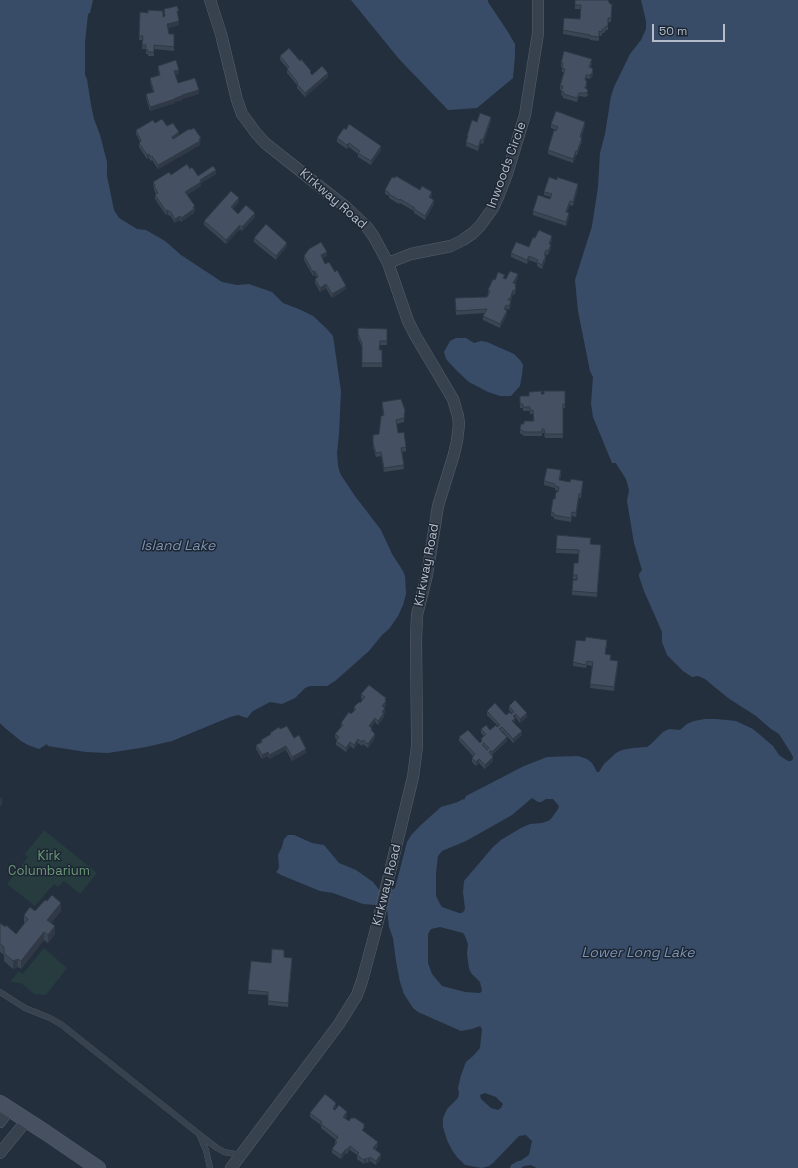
<!DOCTYPE html>
<style>
body{margin:0}
#map{position:relative;width:798px;height:1168px;overflow:hidden;background:#242f3e;font-family:"Space Grotesk",sans-serif}
canvas{display:block}
.scale{position:absolute;left:652px;top:24px;width:73px;height:18px;box-sizing:border-box;border:2px solid #b4bcc9;border-top:0;padding-left:5px;font-size:12px;line-height:14px;white-space:nowrap;color:#b4bcc9;-webkit-text-stroke:3px #1d2633;paint-order:stroke}
</style>
<div id="map">
<canvas width="798" height="1168"></canvas>
<div class="scale">50 m</div>
</div>
<script>
const g = document.querySelector('canvas').getContext('2d');
g.lineJoin = 'round';
function fill(path, color) { g.fillStyle = color; g.fill(path, 'evenodd'); }
const poly = rows => new Path2D(rows.map(r => 'M' + r).join(''));
function trace(path, color, width, dash) { g.strokeStyle = color; g.lineWidth = width; g.lineCap = dash ? 'butt' : 'round'; g.setLineDash(dash || []); g.stroke(path); }
function write(font, color, halo, rows, align = 'center') {
  g.font = font + ' "Space Grotesk",sans-serif'; g.lineWidth = 3; g.setLineDash([]); g.textBaseline = 'middle'; g.strokeStyle = halo; g.fillStyle = color; for (const [text, x, y, turn = 0] of rows) {
    g.save(); g.translate(x, y); g.rotate((+turn || 0) * Math.PI / 180); g.textAlign = isNaN(turn) ? turn : align; if (halo) g.strokeText(text, 0, 0); g.fillText(text, 0, 0); g.restore();
  }
}
fill(poly([
 [44,830,97,873,80,894,64,881,58,887,54,884,35,906,7,884,28,857,25,854],
 [44,948,67,968,46,995,34,994,21,983,10,982,19,971,23,974]
]), '#263c3f');
fill(poly([
 [0,0,93,0,90,13,88,14,85,42,85,75,87,79,91,105,94,119,100,135,107,162,107,176,114,210,119,218,137,229,146,230,165,241,181,255,222,282,237,285,249,284,272,292,283,303,301,310,313,316,326,328,333,336,341,391,339,434,337,453,338,465,339,470,341,475,355,496,381,530,392,554,403,571,405,576,406,594,403,605,398,616,389,629,382,635,369,651,335,681,327,686,310,686,305,688,295,698,282,704,270,702,253,711,247,718,238,715,230,717,172,741,146,747,108,753,86,752,48,746,47,744,39,749,28,745,21,741,5,728,0,723],
 [351,0,488,0,488,2,508,32,515,44,515,56,513,78,477,108,448,110,399,59],
 [641,0,798,0,798,1168,537,1168,531,1165,524,1166,521,1168,510,1168,511,1165,518,1161,520,1161,529,1155,532,1141,526,1135,519,1136,493,1163,489,1166,482,1168,465,1165,457,1157,452,1150,447,1140,443,1127,443,1118,447,1109,458,1098,459,1093,458,1088,461,1075,466,1062,473,1056,480,1048,482,1029,480,1026,472,1029,461,1031,418,1012,413,1008,404,994,400,982,396,961,393,938,389,927,387,909,385,907,376,905,363,904,333,893,320,891,281,875,276,872,278,870,279,867,278,855,282,847,284,839,288,835,294,835,312,843,324,845,339,863,356,870,373,882,380,891,389,891,395,888,407,842,412,834,421,825,441,807,458,802,463,799,464,800,466,796,524,766,547,757,578,756,587,759,592,763,597,772,599,772,604,764,616,753,622,750,633,748,647,747,651,744,663,732,669,729,680,730,687,724,694,721,705,719,716,719,736,721,753,729,773,746,779,755,788,761,791,761,793,759,793,757,791,753,779,734,776,732,771,729,756,716,728,698,705,679,698,676,692,677,683,671,667,655,662,642,662,632,644,591,639,576,639,574,642,570,634,543,627,501,629,490,626,479,617,465,616,463,612,463,593,417,591,404,593,377,590,371,578,311,575,280,592,226,598,187,600,153,605,134,611,96,614,87,630,54,641,40,646,29,646,21],
 [532,798,538,802,541,802,546,799,553,799,559,806,558,809,551,819,548,821,542,823,530,824,521,828,501,840,493,847,464,881,463,892,465,909,464,911,462,913,459,913,442,907,440,904,436,896,436,873,438,856,442,851,466,841,512,815],
 [440,927,463,933,465,936,468,944,467,954,469,968,471,973,480,982,482,991,480,993,465,992,446,987,442,986,432,974,428,963,428,934,431,929],
 [485,1093,496,1097,503,1104,501,1108,498,1110,491,1108,481,1099,480,1095],
 [456,338,466,338,474,343,481,341,487,342,514,354,520,360,523,365,522,375,520,386,511,396,500,396,488,392,469,382,458,372,446,359,444,352,450,341]
]), '#394c67');
const lane = poly([
 [0,992,25,1008,50,1018,62,1025,199,1134,206,1150,210,1168],
 [201,1136,217,1148,224,1152,241,1155]
]);
const street = poly([
 [210,0,221,34,237,100,242,114,256,133,265,143,347,208,367,227,374,237,388,263,408,321,415,335,453,399,458,416,459,424,457,441,454,454,438,506,427,575,417,615,416,640,417,735,417,747,413,777,375,933,362,981,357,995,339,1024,231,1168],
 [388,263,411,254,451,246,463,240,473,233,480,226,493,208,498,197,507,174,525,115,538,33,538,0],
 [0,1122,9,1109],
 [0,1153,27,1120]
]);
const secondary = poly([
 [0,1103,45,1132,98,1168]
]);
trace(lane, '#565f6c', 6);
trace(street, '#565f6c', 12);
trace(secondary, '#565f6c', 16);
trace(lane, '#38414e', 5.5);
trace(street, '#38414e', 11);
trace(secondary, '#465061', 15);
fill(poly([
 [575,0,612,4,611,22,608,22,608,30,606,30,604,33,602,33,602,36,599,35,599,41,590,40,590,39,563,34,563,30,580,19,581,9,575,9],
 [164,9,179,15,178,15,179,25,168,28,169,34,174,34,174,51,154,49,154,56,148,56,148,54,146,54,146,49,142,49,143,40,139,40,139,36,163,17,165,16],
 [280,56,312,75,328,77,305,97,297,88,297,85,287,73,287,69,288,69,280,60],
 [561,63,592,63,590,68,593,74,592,77,590,79,586,78,586,80,587,85,586,88,588,95,586,97,579,96,577,102,563,98,563,96,561,95,562,90,560,90,560,86,564,72,562,72,562,67,561,67],
 [158,66,179,74,175,75,178,83,199,94,182,99,182,100,175,102,175,103,150,111,146,98,146,94,153,92,150,82,150,78,159,75,158,69],
 [491,121,483,144,481,143,478,151,466,146,467,136,477,122],
 [155,123,167,126,179,136,201,142,200,142,200,145,158,169,152,160,151,161,149,158,147,159,139,147,139,143,140,142,136,134,136,130],
 [551,124,585,126,581,138,582,142,577,155,576,155,573,163,548,154,548,150,556,130,551,128],
 [337,138,381,150,371,165,358,157,358,154,349,147,347,149,337,142],
 [190,169,198,176,216,174,201,183,201,186,187,195,195,210,194,213,181,222,180,220,175,223,170,215,169,216,168,214,166,215,155,199,155,195,156,194,154,190,153,182,171,175],
 [578,188,573,206,570,205,567,212,569,217,566,226,533,215,533,211,550,199,551,197,544,195,544,192],
 [385,190,432,196,431,198,434,204,425,220,414,213,414,211,400,203,399,204,389,198,389,196,385,194],
 [239,202,233,209,238,214,255,217,242,231,240,229,226,244,204,225,204,221],
 [254,238,287,246,276,260,254,242],
 [535,238,552,240,550,244,551,249,548,255,546,254,546,259,542,269,537,266,537,263,529,260,527,264,511,257,511,253,529,247],
 [304,256,327,256,322,258,325,264,346,289,332,298,326,288,320,292,315,283,315,279,317,278,315,275,313,276,304,260],
 [518,278,515,284,516,284,516,292,514,295,513,294,511,301,511,305,509,310,506,308,506,310,507,314,500,328,483,320,483,316,485,313,456,315,455,298,487,297,488,294,488,290,505,279],
 [358,328,387,329,387,345,380,345,380,350,382,350,382,367,362,367,362,347,358,338],
 [541,394,565,404,565,408,563,408,563,438,545,438,544,433,542,433,542,436,524,436,520,433,520,429,533,421,533,414,530,414,530,411,523,411,523,408,520,408,520,396,529,396],
 [382,402,405,410,404,422,397,424,398,433,406,447,406,451,402,452,404,469,384,472,381,456,376,457,373,447,373,435,379,434,383,415],
 [561,474,560,480,583,485,581,498,579,498,576,517,572,516,571,522,554,519,554,517,551,516,551,512,558,491,555,490,555,488,544,485,544,481],
 [590,544,601,549,597,597,572,595,572,591,577,579,573,579,573,575,578,563,579,554,556,553,556,549],
 [607,644,605,654,611,660,618,665,614,691,590,688,592,666,587,665,586,668,573,666,573,662],
 [361,694,386,700,386,705,384,707,385,712,384,714,384,717,378,725,375,722,371,727,375,738,368,748,363,744,362,746,358,743,354,749,350,746,346,752,336,745,336,741,337,740,335,738,335,734,341,727,341,723,351,714,354,711,354,707,360,703,363,700,361,698],
 [509,706,527,717,520,723,516,718,515,718,515,722,514,723,522,735,513,743,502,731,501,731,507,741,492,755,493,761,485,769,479,763,476,766,472,762,472,758,473,756,459,741,459,737,480,743,481,742,481,739,484,736,481,733,481,729,490,730,498,726,487,715,487,711,506,715,512,713,509,710],
 [280,729,294,738,306,753,292,761,286,750,269,759,268,756,262,759,256,749,256,745,261,743,261,740,270,735,270,733],
 [35,911,61,911,51,923,55,934,48,943,44,940,21,969,18,967,13,969,4,961,4,955,0,952,0,923,16,934,25,923,24,923,24,915],
 [284,957,292,962,288,1007,268,1005,268,995,248,994,248,990,271,963],
 [336,1107,334,1110,347,1116,345,1118,364,1132,378,1146,375,1150,381,1158,376,1165,370,1161,368,1163,366,1162,364,1164,357,1159,357,1155,350,1150,347,1154,346,1153,341,1159,332,1153,332,1149,335,1145,335,1141,336,1140,321,1128,321,1125,310,1117,310,1113]
]), '#3b4654');
fill(poly([
 [179,21,179,25,167,28,167,24],
 [179,70,179,74,174,75,174,71],
 [593,70,592,77,590,79,590,75],
 [328,73,328,77,305,97,305,93],
 [199,90,199,94,182,99,182,100,175,102,175,103,150,111,150,107,175,98,182,95],
 [491,117,491,121,483,144,483,140],
 [585,122,585,126,580,141,580,137],
 [179,132,179,136,172,141,172,137],
 [201,138,200,145,158,169,158,165],
 [582,138,582,142,577,155,577,152],
 [481,139,481,143,478,151,478,147],
 [349,143,349,147,347,149,347,145],
 [381,146,381,150,371,165,371,161],
 [576,151,576,155,573,163,573,159],
 [149,154,149,158,147,159,147,155],
 [216,170,216,174,201,183,201,186,185,196,185,192,200,180],
 [578,184,578,188,573,206,573,202],
 [432,192,432,196,429,201,429,197],
 [239,198,239,202,231,211,231,207],
 [434,200,434,204,425,220,425,216],
 [570,201,570,205,566,216,566,212],
 [195,206,194,213,181,222,181,218],
 [168,210,168,214,166,215,166,211],
 [255,213,255,217,242,231,242,227],
 [569,213,569,217,566,226,566,222],
 [180,216,180,220,175,223,175,219],
 [240,225,240,229,226,244,226,240],
 [552,236,552,240,549,248,549,244],
 [287,243,287,246,276,260,276,256],
 [551,245,551,249,548,255,548,251],
 [327,252,327,256,321,259,321,255],
 [546,255,546,259,542,269,542,265],
 [529,256,529,260,527,264,527,260],
 [315,271,315,275,313,276,313,272],
 [518,274,518,278,513,287,513,283],
 [326,284,326,288,320,292,320,288],
 [516,284,516,292,514,295,515,287],
 [346,286,346,289,332,298,332,294],
 [513,290,513,294,510,303,510,299],
 [511,301,511,305,509,310,509,306],
 [507,311,507,314,500,328,500,324],
 [583,481,583,485,581,498,581,494],
 [579,494,579,498,576,517,576,513],
 [618,661,618,665,614,691,614,687],
 [386,698,386,705,382,710,382,706],
 [385,708,385,712,384,714,384,717,378,725,378,721,382,712],
 [527,713,527,717,520,723,520,719],
 [516,714,515,722,512,725,512,721,513,716],
 [375,718,375,722,369,730,369,726],
 [522,731,522,735,513,743,513,739],
 [375,734,375,738,368,748,368,744],
 [507,737,507,741,492,755,492,752],
 [358,739,358,743,354,749,354,745],
 [350,742,350,746,346,752,346,748],
 [286,746,286,750,269,759,269,755],
 [306,749,306,753,292,761,292,757],
 [268,752,268,756,262,759,262,755],
 [493,757,493,761,485,769,485,765],
 [479,759,479,763,476,766,476,762],
 [2,797,2,804,0,807,0,799],
 [61,903,61,911,47,928,47,920],
 [55,926,55,934,48,943,48,935],
 [44,932,44,940,21,969,21,961],
 [18,959,18,967,13,969,13,961],
 [336,1103,336,1107,333,1113,333,1109],
 [347,1112,347,1116,343,1121,343,1117],
 [378,1142,378,1146,373,1152,373,1148],
 [350,1146,350,1150,347,1154,347,1150],
 [346,1149,346,1153,341,1159,341,1155],
 [381,1154,381,1158,376,1165,376,1161],
 [370,1157,370,1161,368,1163,368,1159],
 [366,1158,366,1162,364,1164,364,1160]
]), '#303945');
const building = poly([
 [575,0,608,0,610,4,612,4,611,18,608,18,608,26,606,26,604,29,602,29,602,32,599,31,599,37,590,36,590,35,563,30,564,18,580,19,581,5,575,5,575,0],
 [177,6,179,11,177,11,179,21,167,24,169,34,174,34,174,47,154,45,154,52,148,52,148,50,146,50,146,45,142,45,143,36,139,36,140,12,148,13,148,10,163,11,163,17,165,16,164,9,177,6],
 [289,48,300,61,301,59,311,71,310,72,312,75,322,66,328,73,305,93,297,84,298,83,287,69,289,67,280,56,289,48],
 [564,51,592,59,589,67,592,68,593,70,592,73,590,75,586,75,585,80,587,81,585,88,587,89,588,91,586,93,579,93,577,98,563,94,564,92,561,91,563,86,560,86,565,69,562,68,563,63,561,63,564,51],
 [176,60,179,70,174,71,178,83,195,78,199,90,182,95,182,96,175,98,175,99,150,107,146,94,154,92,150,78,160,75,158,66,176,60],
 [556,111,585,122,580,137,582,138,577,152,576,151,573,159,548,150,554,130,556,131,558,127,551,124,556,111],
 [480,113,491,117,483,140,481,139,478,147,466,142,468,136,467,136,472,120,477,122,480,113],
 [162,119,167,126,173,123,179,132,172,137,173,139,189,129,190,130,194,128,201,138,199,139,200,141,158,165,152,156,151,157,149,154,147,155,139,143,141,141,136,130,153,120,155,123,162,119],
 [349,124,381,146,371,161,358,153,360,151,349,143,347,145,337,138,344,128,346,130,349,124],
 [187,164,190,169,192,167,198,176,213,166,216,170,200,180,201,182,185,192,195,206,193,207,194,209,181,218,180,216,175,219,170,211,169,212,168,210,166,211,155,195,158,193,154,186,155,185,153,182,169,172,171,175,187,164],
 [396,176,420,190,422,186,432,192,429,197,434,200,425,216,414,209,415,208,400,199,399,200,389,194,389,193,385,190,392,177,395,178,396,176],
 [549,177,557,180,557,177,578,184,573,202,570,201,566,212,569,213,566,222,533,211,538,195,550,199,552,194,544,192,549,177],
 [231,191,239,198,231,207,238,214,246,205,255,213,242,227,240,225,226,240,204,221,231,191],
 [266,224,287,243,276,256,254,238,266,224],
 [539,230,552,236,549,244,551,245,548,251,546,250,544,255,546,255,542,265,537,262,538,260,529,256,527,260,511,253,516,242,529,247,533,237,535,238,539,230],
 [321,242,327,252,321,255,325,264,329,262,335,272,337,270,346,286,332,294,326,284,320,288,315,279,318,277,315,271,313,272,304,256,309,249,321,242],
 [510,271,518,274,513,283,516,284,515,287,516,288,514,291,513,290,510,299,509,298,508,300,511,301,509,306,506,305,504,309,507,311,500,324,483,316,487,309,456,311,455,298,487,297,490,291,488,290,493,279,495,280,498,272,505,275,503,278,506,279,510,271],
 [358,328,387,329,387,341,380,341,379,350,382,350,382,363,362,363,362,343,358,334,358,328],
 [542,391,541,394,544,394,544,391,565,391,565,404,563,404,563,434,545,434,544,429,542,429,542,432,524,432,520,429,521,424,524,424,524,421,534,421,533,410,530,410,530,407,523,407,523,404,520,404,520,396,529,396,529,392,542,391],
 [401,399,405,410,404,418,396,420,398,433,404,432,406,447,401,448,404,465,384,468,381,452,376,453,373,443,373,435,379,434,381,416,384,415,382,402,401,399],
 [547,468,561,470,559,480,570,482,571,479,583,481,581,494,579,494,576,513,572,512,571,518,554,515,554,513,551,512,553,499,555,499,556,492,558,492,559,487,555,486,555,484,544,481,547,468],
 [557,535,591,538,590,544,601,545,597,593,572,591,573,580,577,580,577,575,573,575,574,563,578,563,579,550,556,549,557,535],
 [586,637,607,640,605,654,611,655,610,660,618,661,614,687,590,684,593,662,587,661,586,665,573,662,576,640,585,641,586,637],
 [369,685,386,698,385,699,386,701,382,706,385,708,382,712,384,713,378,721,375,718,369,726,372,728,371,730,375,734,368,744,363,740,362,742,358,739,354,745,350,742,346,748,336,741,339,737,335,734,343,725,341,723,349,712,351,714,356,709,354,707,359,702,360,703,365,697,361,694,369,685],
 [515,700,527,713,520,719,516,714,513,716,515,718,512,721,522,731,513,739,502,727,499,729,507,737,492,752,491,750,489,752,493,757,485,765,479,759,476,762,472,758,475,754,459,737,468,730,480,743,482,741,481,739,486,734,481,729,486,725,490,730,496,725,497,727,500,725,487,711,495,703,506,715,510,712,511,714,514,712,509,706,515,700],
 [484,743,489,748,487,750,482,745,484,743],
 [287,726,294,738,299,735,306,749,292,757,286,746,269,755,268,752,262,755,256,745,262,742,261,740,271,734,270,733,279,727,280,729,287,726],
 [52,895,61,903,47,920,55,926,48,935,44,932,21,961,18,959,13,961,4,953,4,947,0,944,0,923,5,927,6,925,16,934,28,919,24,915,30,907,35,911,45,900,47,901,52,895],
 [272,949,284,950,284,957,292,958,288,1003,268,1001,268,992,248,990,251,961,271,963,272,949],
 [325,1094,336,1103,333,1109,335,1110,339,1105,347,1112,343,1117,349,1121,351,1118,355,1118,364,1124,364,1128,362,1130,378,1142,373,1148,381,1154,376,1161,370,1157,368,1159,366,1158,364,1160,357,1155,359,1153,350,1146,347,1150,346,1149,341,1155,332,1149,337,1142,335,1141,338,1137,321,1124,322,1122,310,1113,325,1094]
]);
fill(building, '#455162');
trace(building, '#303945', 1);
write('13px', '#b4bcc9', '#1d2633', [
 ["Inwoods Circle",507,165,-70],
 ["Kirkway Road",333,199,41],
 ["Kirkway Road",427,565,-79],
 ["Kirkway Road",387,885,-76]
]);
write('13px', '#6b9a76', '#1d2633', [
 ["Kirk",49,856],
 ["Columbarium",49,871]
]);
write('italic 14px', '#7c92b1', '#1d2633', [
 ["Island Lake",178,546],
 ["Lower Long Lake",638,953]
]);
</script>
